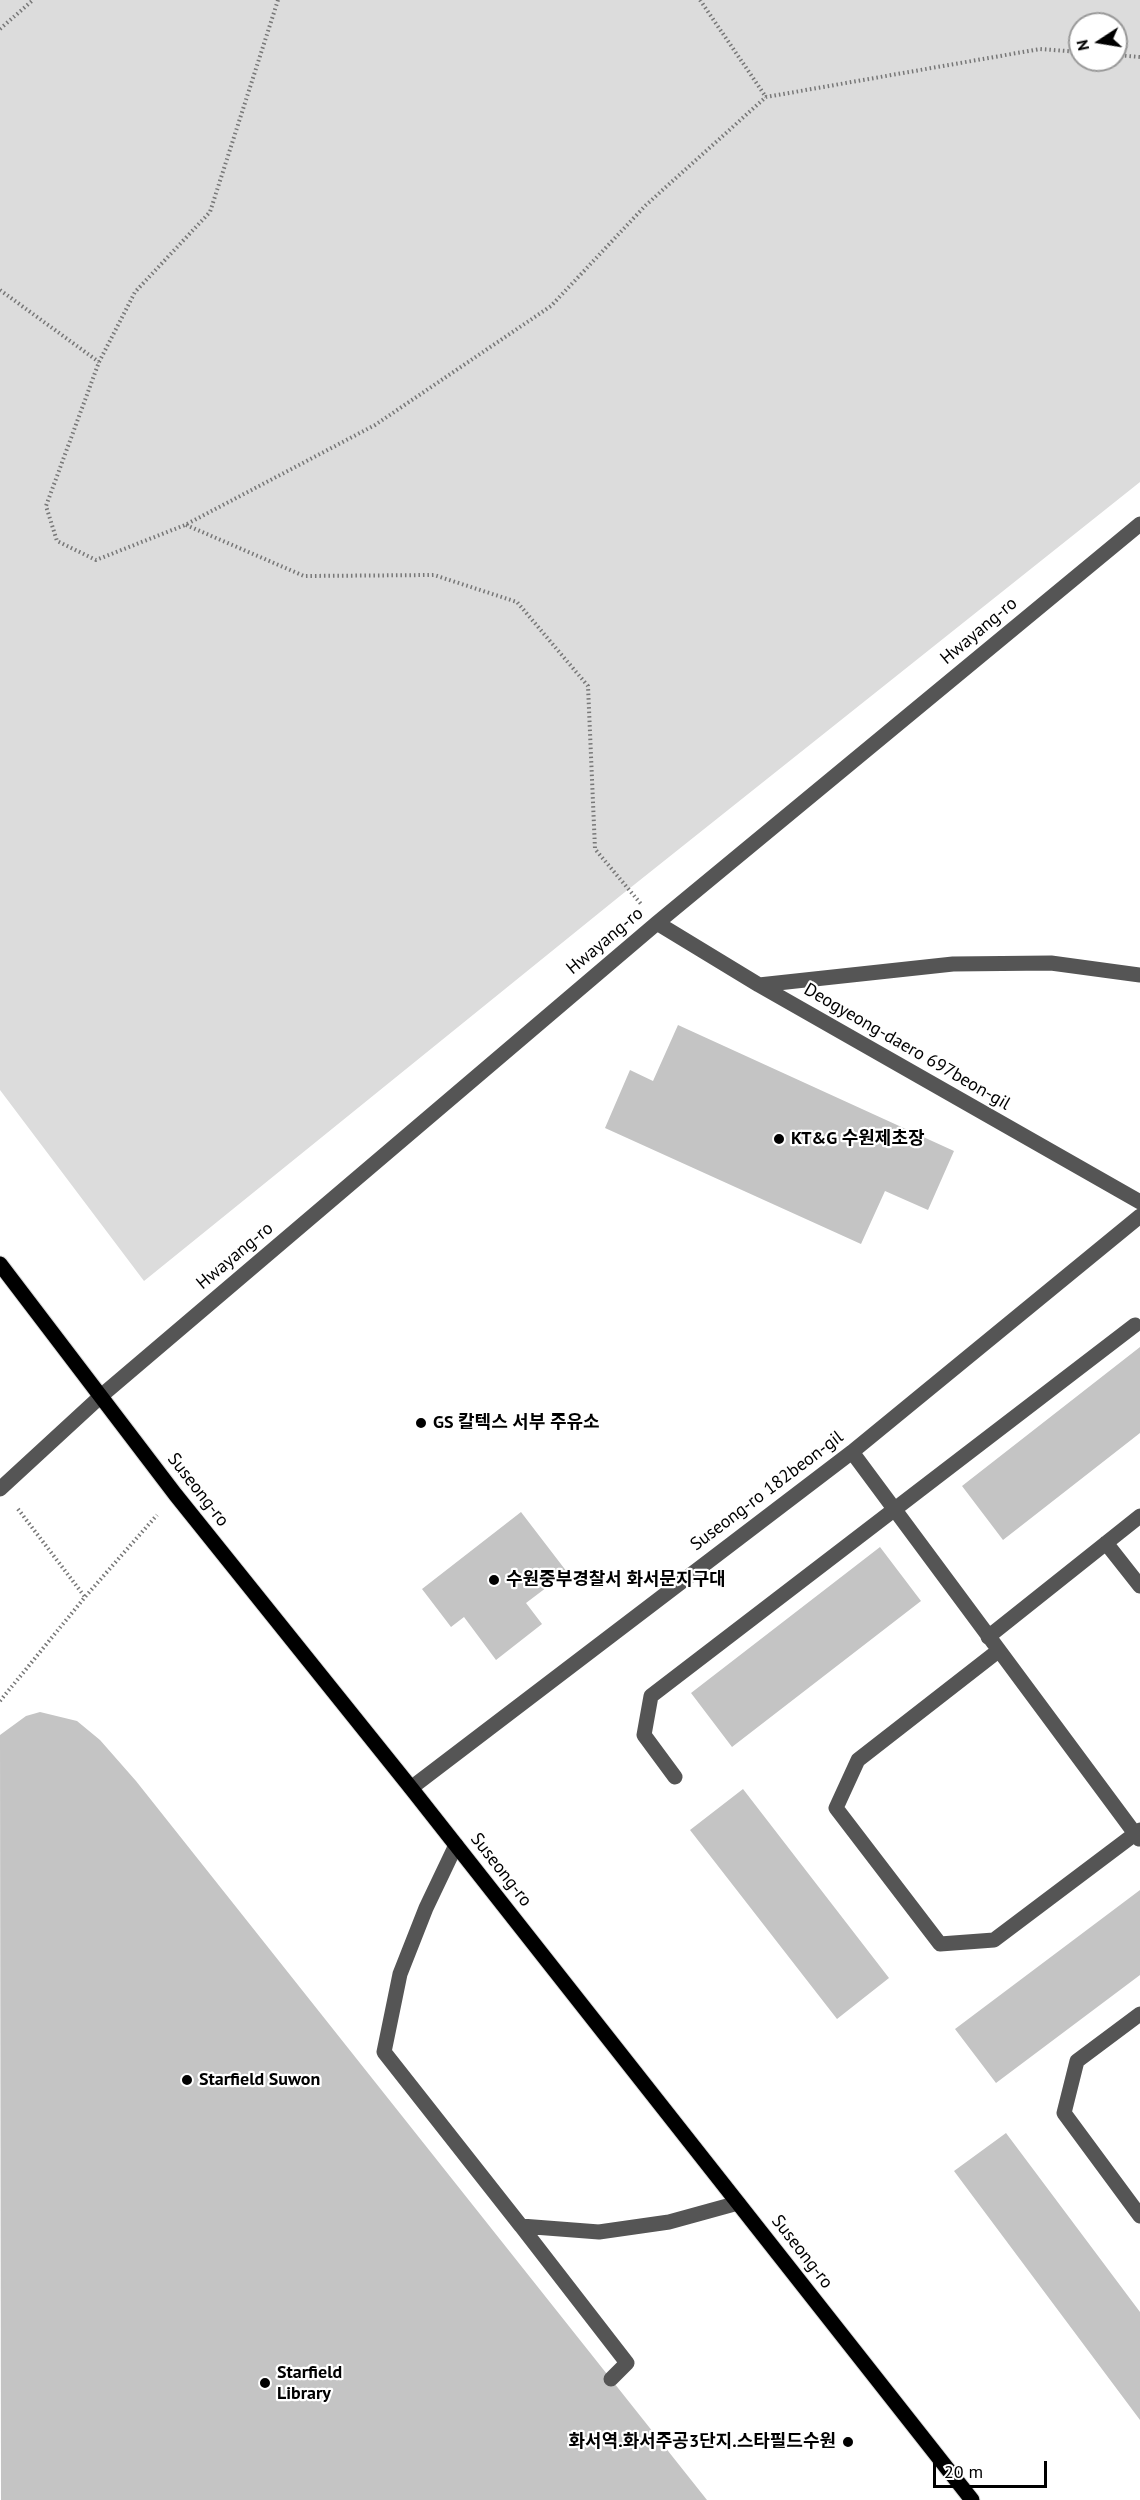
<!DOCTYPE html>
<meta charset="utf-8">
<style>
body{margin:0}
#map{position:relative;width:1140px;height:2500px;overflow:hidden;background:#fff;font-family:"PT Sans",sans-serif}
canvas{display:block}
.north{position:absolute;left:1068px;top:12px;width:60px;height:60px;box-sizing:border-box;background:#fff;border:2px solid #999;border-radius:50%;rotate:258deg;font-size:16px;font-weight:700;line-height:24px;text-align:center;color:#000}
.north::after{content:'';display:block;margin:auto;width:21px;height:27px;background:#000;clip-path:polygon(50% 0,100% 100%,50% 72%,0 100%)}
.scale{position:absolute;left:933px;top:2461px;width:114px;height:27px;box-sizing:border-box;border:3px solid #000;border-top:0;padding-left:8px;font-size:18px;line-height:21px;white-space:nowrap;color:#000;-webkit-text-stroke:4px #fff;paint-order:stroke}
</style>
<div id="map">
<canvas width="1140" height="2500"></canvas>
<div class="north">N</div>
<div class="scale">20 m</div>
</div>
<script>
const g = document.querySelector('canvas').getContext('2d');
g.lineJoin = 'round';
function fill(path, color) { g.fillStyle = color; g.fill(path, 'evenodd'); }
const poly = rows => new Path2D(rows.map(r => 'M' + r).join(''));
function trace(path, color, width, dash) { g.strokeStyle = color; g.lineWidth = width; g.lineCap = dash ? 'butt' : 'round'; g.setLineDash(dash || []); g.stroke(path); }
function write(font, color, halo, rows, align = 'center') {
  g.font = font + ' "PT Sans","Noto Sans KR",sans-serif'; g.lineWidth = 4.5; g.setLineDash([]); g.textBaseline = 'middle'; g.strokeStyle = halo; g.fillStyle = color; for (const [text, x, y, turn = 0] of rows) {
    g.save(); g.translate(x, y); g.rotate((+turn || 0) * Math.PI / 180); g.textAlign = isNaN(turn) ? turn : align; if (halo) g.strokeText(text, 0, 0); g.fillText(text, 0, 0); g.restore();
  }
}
fill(poly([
 [0,0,1140,0,1140,482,620,896,144,1281,0,1090],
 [1080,24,1116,24,1116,60,1080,60]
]), '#dcdcdc');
fill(poly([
 [678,1025,954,1151,928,1210,885,1191,861,1244,605,1128,630,1070,653,1081],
 [1140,1347,1140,1433,1003,1540,962,1486],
 [521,1512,567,1572,526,1603,542,1624,496,1660,464,1617,451,1627,422,1589],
 [880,1547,921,1601,732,1747,691,1693],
 [40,1712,77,1721,100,1740,136,1781,707,2500,1,2500,0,1735,26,1716],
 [743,1789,889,1978,837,2019,690,1830],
 [1140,1890,1140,1975,996,2083,955,2029],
 [1006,2133,1140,2312,1140,2420,954,2171]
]), '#c4c4c4');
const major = poly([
 [0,1264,175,1494,411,1788,972,2500]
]);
trace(major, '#dbdbdb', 17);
trace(poly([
 [278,0,210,212,135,292,99,362,46,506,57,541,96,560,185,525,375,425,551,306,646,205,766,97,1040,49,1080,52],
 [700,0,766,97],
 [0,29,33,0],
 [1116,55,1140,57],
 [0,290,99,362],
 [186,525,304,576,434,575,517,602,588,686,595,849,641,904],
 [18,1509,85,1597],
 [0,1701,85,1597,157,1515]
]), '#777', 4, [1.5, 3]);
trace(poly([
 [657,923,759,985,1140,1202],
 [759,985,953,964,1051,963,1140,975],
 [852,1452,1139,1839],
 [0,1489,101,1396,657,923,1140,524],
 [1106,1543,1140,1586],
 [988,1637,1140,1516],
 [998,1651,858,1760,836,1808,940,1944,994,1940,1140,1830],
 [675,1777,644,1735,651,1696,1135,1325],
 [411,1788,852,1452,1140,1216],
 [456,1845,426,1908,400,1974,384,2052,521,2226,599,2232,669,2222,738,2203],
 [1140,2014,1077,2061,1064,2113,1140,2216],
 [521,2226,627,2363,611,2379]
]), '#555', 15);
trace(major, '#000', 15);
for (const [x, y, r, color] of [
 [779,1139,6,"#000"],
 [421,1423,6,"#000"],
 [494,1580,6,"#000"],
 [187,2080,6,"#000"],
 [265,2383,6,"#000"],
 [848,2442,6,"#000"]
]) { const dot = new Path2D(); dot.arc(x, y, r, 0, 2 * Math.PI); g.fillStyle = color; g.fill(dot); trace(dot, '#fff', 2); }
write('18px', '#000', '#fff', [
 ["Hwayang-ro",979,631,-40],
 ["Hwayang-ro",605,941,-40],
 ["Deogyeong-daero 697beon-gil",907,1047,30],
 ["Hwayang-ro",235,1256,-40],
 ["Suseong-ro",198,1490,52],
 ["Suseong-ro 182beon-gil",767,1491,-37],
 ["Suseong-ro",501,1870,52],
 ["Suseong-ro",802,2252,52]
]);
write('bold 18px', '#000', '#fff', [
 ["KT&G 수원제초장",791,1139],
 ["GS 칼텍스 서부 주유소",433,1423],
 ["수원중부경찰서 화서문지구대",506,1580],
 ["Starfield Suwon",199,2080],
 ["Starfield",277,2373],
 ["Library",277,2394],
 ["화서역.화서주공3단지.스타필드수원",836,2442,"right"]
], 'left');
</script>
